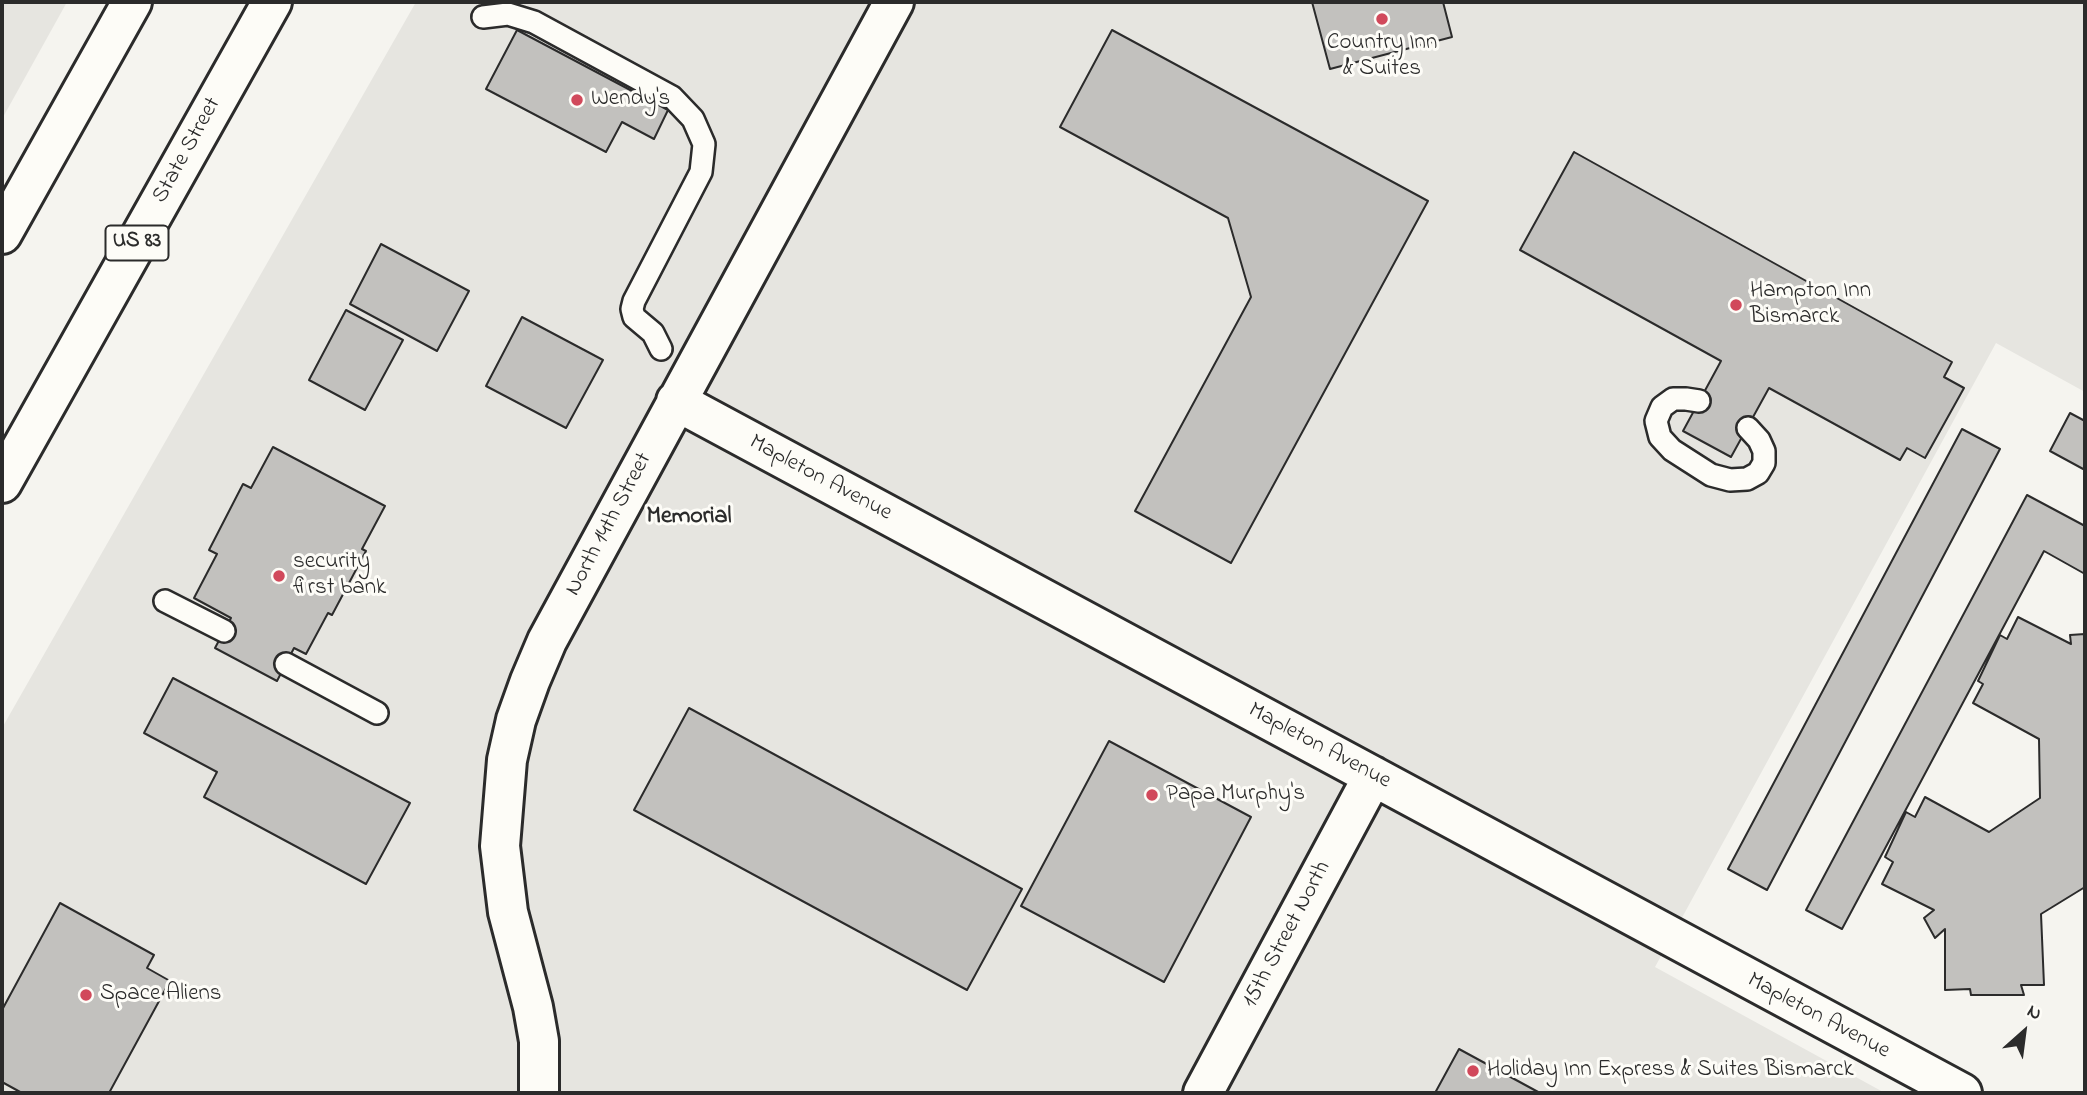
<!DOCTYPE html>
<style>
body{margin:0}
#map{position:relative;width:2087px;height:1095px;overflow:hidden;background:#f5f4ef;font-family:"Indie Flower",sans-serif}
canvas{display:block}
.frame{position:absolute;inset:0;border:4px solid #2b2b2b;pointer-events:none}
.north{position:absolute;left:1989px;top:997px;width:70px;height:70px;-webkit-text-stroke:5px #fdfcf7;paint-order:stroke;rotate:28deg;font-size:19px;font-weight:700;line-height:28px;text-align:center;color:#2b2b2b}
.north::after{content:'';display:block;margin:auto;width:24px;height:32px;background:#2b2b2b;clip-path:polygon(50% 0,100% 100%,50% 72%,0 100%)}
</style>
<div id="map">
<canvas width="2087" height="1095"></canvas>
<div class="frame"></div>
<div class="north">N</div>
</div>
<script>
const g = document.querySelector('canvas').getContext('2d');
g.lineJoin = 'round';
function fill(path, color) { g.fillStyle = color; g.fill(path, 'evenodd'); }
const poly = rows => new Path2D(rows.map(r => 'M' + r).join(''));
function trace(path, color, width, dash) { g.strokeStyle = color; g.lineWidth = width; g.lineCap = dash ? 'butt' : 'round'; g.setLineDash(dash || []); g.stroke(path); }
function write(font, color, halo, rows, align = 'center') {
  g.font = font + ' "Indie Flower",sans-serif'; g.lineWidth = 6; g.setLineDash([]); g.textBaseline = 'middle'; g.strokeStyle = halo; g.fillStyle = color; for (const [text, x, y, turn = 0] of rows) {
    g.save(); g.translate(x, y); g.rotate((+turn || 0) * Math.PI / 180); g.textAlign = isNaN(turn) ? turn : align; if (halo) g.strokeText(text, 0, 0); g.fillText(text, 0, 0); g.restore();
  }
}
fill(poly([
 [2,2,67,2,2,119],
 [416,2,2085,2,2085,392,1996,343,1655,967,1885,1093,2,1093,2,728]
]), '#e6e5e0');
const building = poly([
 [1312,2,1443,2,1452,37,1330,69,1312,2],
 [517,30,668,110,654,139,622,122,606,152,486,89,517,30],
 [1112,30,1428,201,1231,563,1135,511,1251,297,1228,218,1060,127,1112,30],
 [1574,152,1952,362,1944,377,1964,388,1925,458,1907,448,1900,460,1769,388,1731,457,1683,431,1721,361,1520,250,1574,152],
 [381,244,469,291,437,351,350,304,381,244],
 [346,310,403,340,365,410,309,380,346,310],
 [522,317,603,360,566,428,486,386,522,317],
 [2070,413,2085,421,2085,470,2050,451,2070,413],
 [1962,429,2000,449,1767,890,1728,869,1962,429],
 [273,447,385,506,362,549,366,551,332,615,328,613,306,654,294,648,277,681,215,648,231,618,194,598,217,554,209,550,243,484,251,488,273,447],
 [2027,495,2085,526,2085,574,2044,551,1842,929,1806,910,2027,495],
 [2018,617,2071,644,2070,635,2085,634,2085,887,2041,914,2044,985,2021,985,2024,995,1971,995,1970,989,1945,990,1945,929,1935,938,1924,918,1934,910,1882,884,1893,862,1885,857,1906,812,1915,817,1925,797,1989,832,2040,798,2039,739,1973,703,1983,684,1978,681,2000,635,2007,639,2018,617],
 [173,678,410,803,366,884,204,797,217,772,144,733,173,678],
 [689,708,1022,889,967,990,634,810,689,708],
 [1109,741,1251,817,1164,982,1021,906,1109,741],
 [60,903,154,955,147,968,170,981,109,1093,22,1093,2,1082,2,1010,60,903],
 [1459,1049,1540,1093,1435,1093,1459,1049]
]);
fill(building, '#c2c1be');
trace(building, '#2b2b2b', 2);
const lane = poly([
 [483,17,508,14,534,22,672,97,693,119,704,144,701,172,634,301,632,309,634,317,653,333,661,349],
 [1699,401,1686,399,1673,399,1662,407,1656,421,1660,437,1672,450,1711,475,1730,480,1747,479,1758,473,1764,463,1764,451,1759,440,1748,428],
 [165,601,224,631],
 [286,664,377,713]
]);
const street = poly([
 [676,401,1962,1093],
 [539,1093,539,1041,533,1007,508,912,500,846,507,760,516,720,530,681,547,641,894,2],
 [1203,1093,1373,776]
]);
const highway = poly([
 [2,234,132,2],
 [2,483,272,2]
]);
trace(lane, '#2b2b2b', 26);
trace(street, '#2b2b2b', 44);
trace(highway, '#2b2b2b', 44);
trace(lane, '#fdfcf7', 21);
trace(street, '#fdfcf7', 38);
trace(highway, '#fdfcf7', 38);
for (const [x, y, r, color] of [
 [1382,19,7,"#d1495b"],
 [577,100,7,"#d1495b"],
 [1736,305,7,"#d1495b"],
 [279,576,7,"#d1495b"],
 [1152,795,7,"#d1495b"],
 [86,995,7,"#d1495b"],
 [1473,1071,7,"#d1495b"]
]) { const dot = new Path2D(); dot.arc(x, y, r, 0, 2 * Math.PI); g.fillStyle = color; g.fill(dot); trace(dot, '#fdfcf7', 2.5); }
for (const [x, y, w] of [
 [137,243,63]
]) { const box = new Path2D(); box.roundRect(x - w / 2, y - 17.5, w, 35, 5); g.fillStyle = '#fdfcf7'; g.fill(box); trace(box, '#2b2b2b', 2); }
write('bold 21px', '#2b2b2b', null, [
 ["US 83",137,243]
]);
write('23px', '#2b2b2b', '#fdfcf7', [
 ["Country Inn",1382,44,"center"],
 ["& Suites",1382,70,"center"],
 ["Wendy's",591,100],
 ["Hampton Inn",1750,292],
 ["Bismarck",1750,318],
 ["security",293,563],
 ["first bank",293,589],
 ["Papa Murphy's",1166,795],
 ["Space Aliens",100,995],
 ["Holiday Inn Express & Suites Bismarck",1487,1071]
], 'left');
write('23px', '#2b2b2b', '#fdfcf7', [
 ["State Street",188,151,-61],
 ["Mapleton Avenue",820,479,28],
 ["North 14th Street",610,525,-62],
 ["Mapleton Avenue",1319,747,28],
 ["15th Street North",1288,935,-62],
 ["Mapleton Avenue",1818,1017,28]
]);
write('bold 24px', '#2b2b2b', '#fdfcf7', [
 ["Memorial",689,518]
]);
</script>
